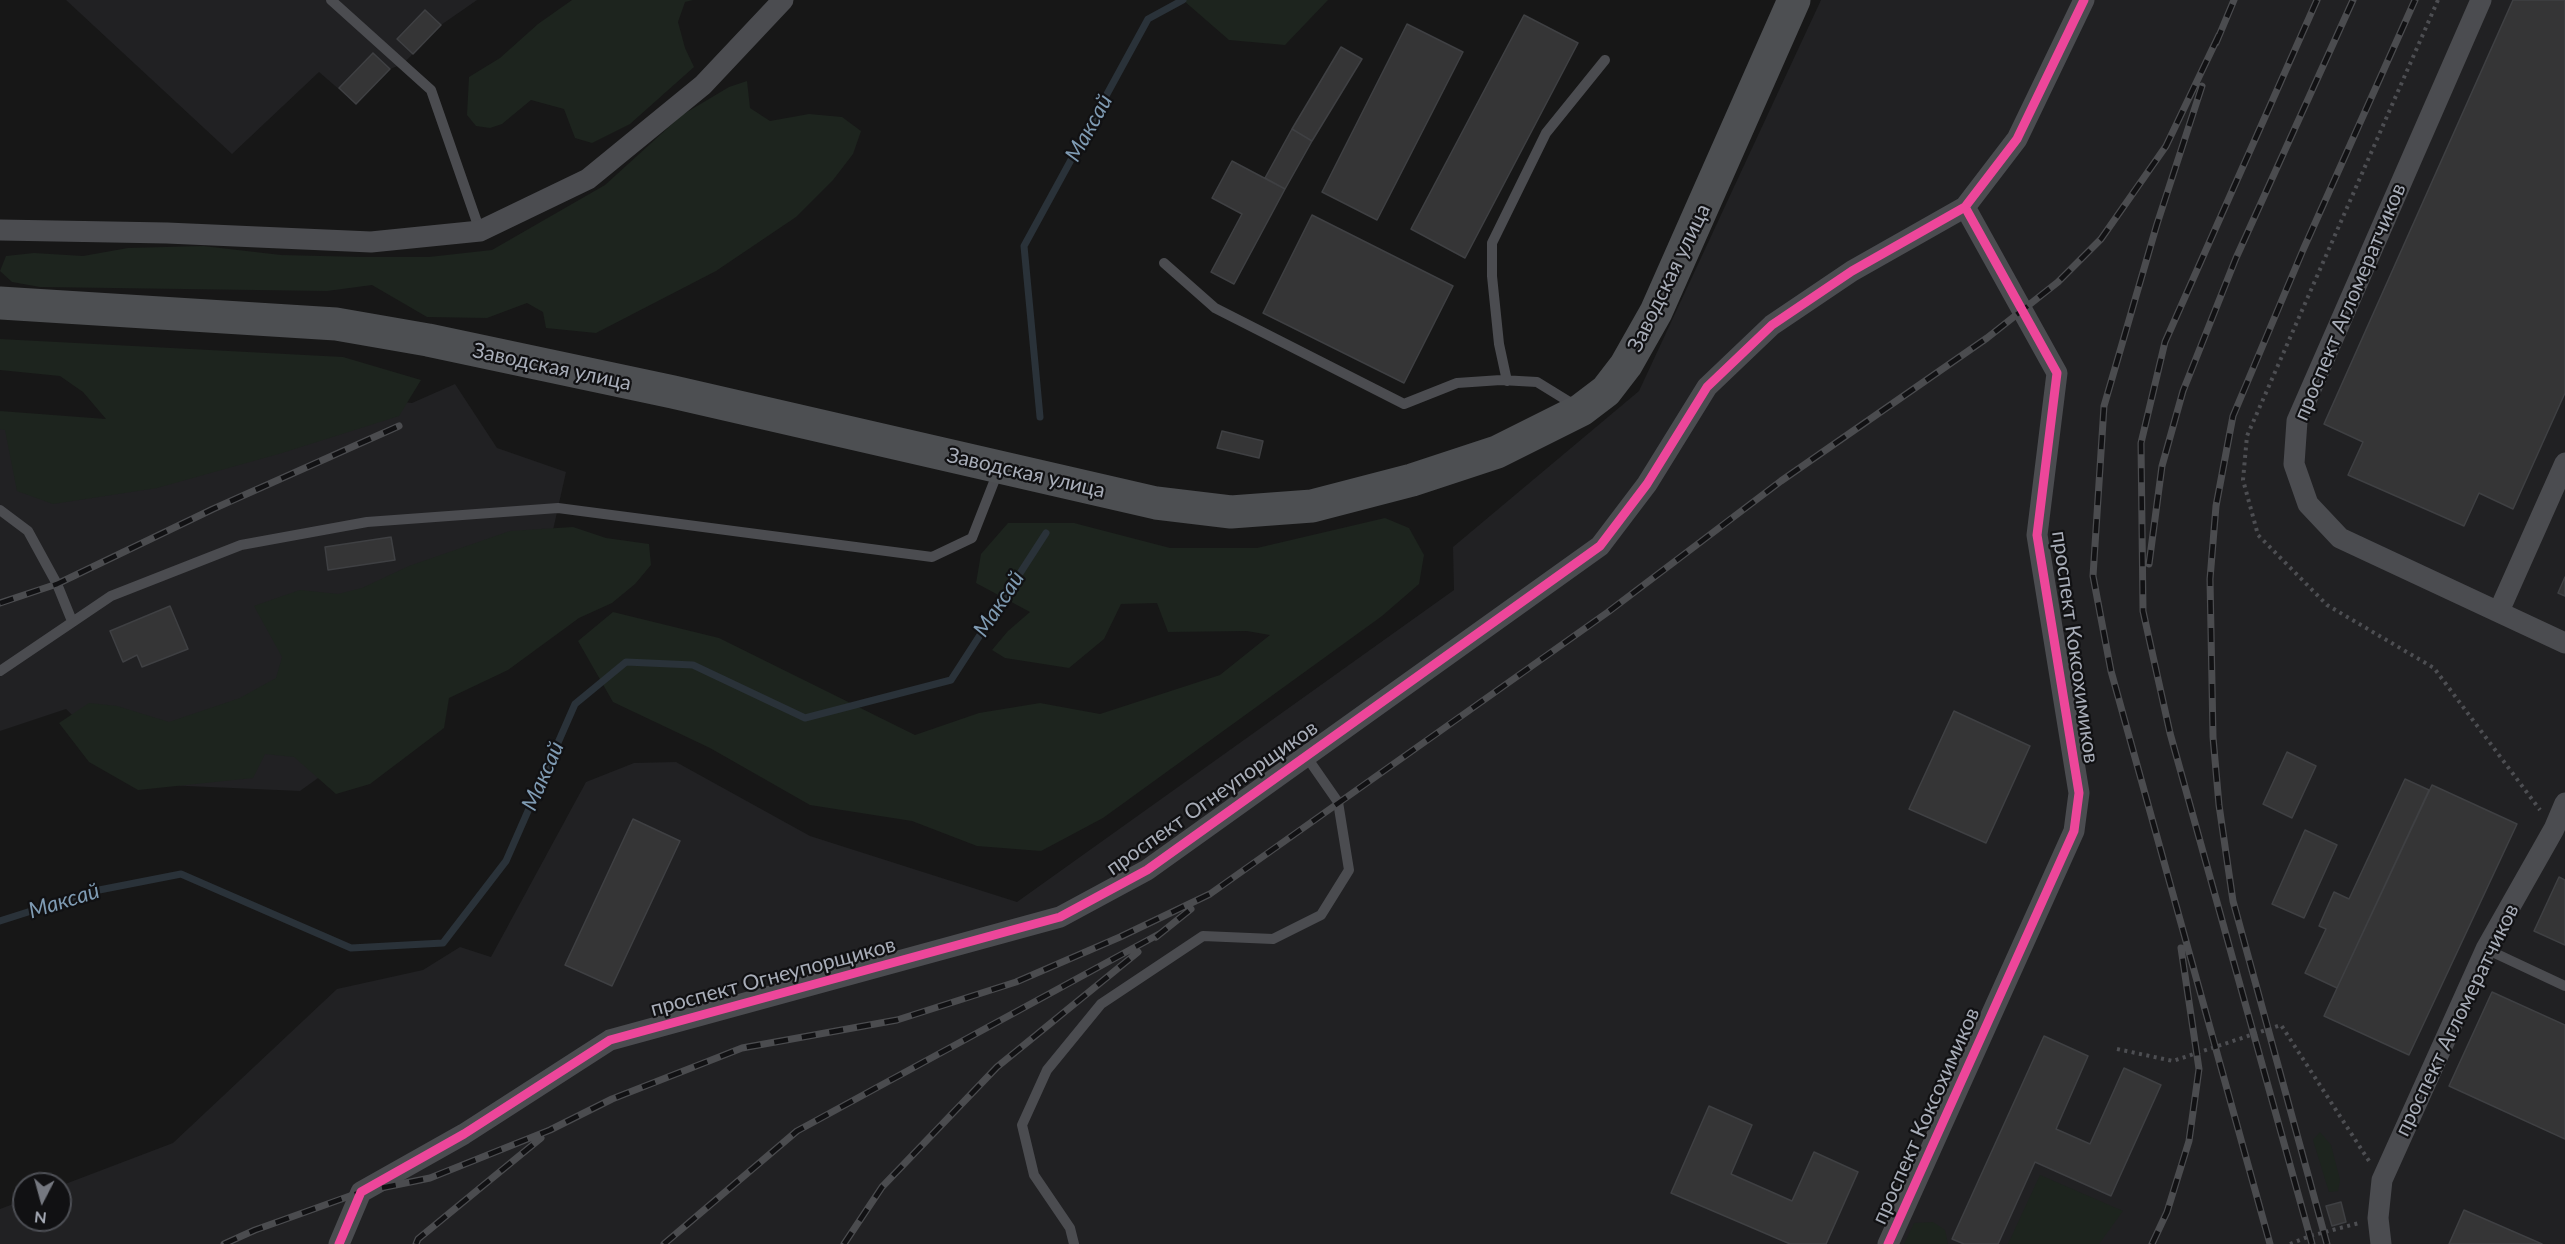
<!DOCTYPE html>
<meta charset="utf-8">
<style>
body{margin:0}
#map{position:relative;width:2565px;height:1244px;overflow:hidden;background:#171717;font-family:Lato,sans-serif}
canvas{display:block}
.north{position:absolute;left:12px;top:1172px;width:60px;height:60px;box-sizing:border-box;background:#111113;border:2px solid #4d4f55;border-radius:50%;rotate:186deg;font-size:16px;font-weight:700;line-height:24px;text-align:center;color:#a8adb8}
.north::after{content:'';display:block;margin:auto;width:21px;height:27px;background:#757880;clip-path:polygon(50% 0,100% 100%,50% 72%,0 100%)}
</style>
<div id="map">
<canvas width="2565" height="1244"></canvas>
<div class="north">N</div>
</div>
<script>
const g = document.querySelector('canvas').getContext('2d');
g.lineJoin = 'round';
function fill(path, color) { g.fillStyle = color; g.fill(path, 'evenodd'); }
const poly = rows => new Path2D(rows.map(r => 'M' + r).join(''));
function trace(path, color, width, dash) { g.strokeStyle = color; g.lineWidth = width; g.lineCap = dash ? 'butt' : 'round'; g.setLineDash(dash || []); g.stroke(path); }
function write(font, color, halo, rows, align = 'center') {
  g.font = font + ' Lato,sans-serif'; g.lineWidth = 4.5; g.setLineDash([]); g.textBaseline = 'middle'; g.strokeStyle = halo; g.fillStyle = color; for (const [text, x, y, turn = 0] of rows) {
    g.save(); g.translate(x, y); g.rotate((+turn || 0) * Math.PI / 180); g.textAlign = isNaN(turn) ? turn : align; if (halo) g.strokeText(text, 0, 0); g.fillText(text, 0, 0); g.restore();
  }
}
fill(poly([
 [66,0,477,0,441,25,403,64,390,69,356,104,319,72,232,154],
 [1821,0,2565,0,2565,1244,0,1244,0,1209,24,1200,24,1220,60,1220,60,1186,173,1143,337,989,423,970,460,947,491,957,586,782,634,763,676,762,810,836,1017,902,1454,590,1453,547,1639,391],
 [455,384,497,448,566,472,532,624,300,791,142,784,66,709,0,731,0,417,180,426,374,399,412,403]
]), '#212123');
fill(poly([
 [572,0,693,0,685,2,678,22,685,48,694,67,630,124,592,143,575,138,564,109,531,100,502,124,490,128,476,126,467,115,469,77,500,58,538,24],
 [1183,0,1328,0,1285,45,1229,40],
 [747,81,750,108,770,121,809,114,842,117,861,131,853,154,833,180,796,217,716,271,596,333,546,328,543,312,527,303,487,318,427,317,372,285,327,291,40,287,12,282,0,271,6,256,34,253,83,256,128,248,203,246,281,255,362,257,429,257,492,250,605,185,682,115,729,87],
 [0,339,343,357,421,380,399,416,282,453,157,488,53,504,17,491,5,430,0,429,0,411,106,419,83,392,60,376,0,370],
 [1385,518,1409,528,1424,555,1419,584,1382,616,1103,818,1041,851,977,846,912,821,810,805,710,748,613,702,578,641,613,612,719,638,915,735,979,713,1040,703,1100,714,1220,675,1270,635,1247,631,1168,632,1157,603,1121,604,1104,639,1069,668,1005,658,992,650,1008,631,1030,612,976,583,981,554,1008,523,1074,523,1170,548,1257,548],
 [573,527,606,538,649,544,651,565,635,584,612,603,579,618,508,670,449,698,444,728,370,784,336,794,294,757,265,754,253,778,138,790,89,762,59,723,89,703,117,706,169,722,240,698,276,678,282,657,254,606,300,590,338,594,362,588,409,566,510,531],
 [2320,1132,2331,1145,2340,1180,2338,1191,2329,1192,2313,1140],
 [2040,1175,2123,1211,2099,1244,2008,1244],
 [1933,1222,1945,1230,1948,1244,1904,1244,1914,1223]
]), '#1d241e');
trace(poly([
 [1040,417,1024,246,1148,19,1183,0],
 [0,921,94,891,181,874,351,948,443,943,506,861,575,704,626,662,693,665,805,718,951,680,1046,533]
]), '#2a3239', 7);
const building = poly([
 [2513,0,2565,0,2565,393,2513,509,2479,493,2464,526,2348,475,2363,442,2324,424,2513,0],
 [425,10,441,25,413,54,397,39,425,10],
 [1524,15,1578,43,1465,258,1411,229,1524,15],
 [1407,24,1463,52,1377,220,1322,192,1407,24],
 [1341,47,1362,59,1312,141,1292,129,1341,47],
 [373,53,390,69,356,104,339,88,373,53],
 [1292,129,1312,141,1285,189,1265,178,1292,129],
 [1232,161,1285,189,1234,284,1211,272,1242,214,1212,198,1232,161],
 [1312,215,1453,286,1404,383,1263,313,1312,215],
 [1222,431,1263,441,1259,458,1217,448,1222,431],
 [391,537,395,560,328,570,325,547,391,537],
 [2565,577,2565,596,2558,593,2565,577],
 [170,606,188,649,142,667,137,655,123,662,110,631,170,606],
 [1954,711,2030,746,1986,843,1909,809,1954,711],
 [2287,752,2316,766,2292,818,2263,804,2287,752],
 [2405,779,2429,790,2337,988,2305,973,2326,929,2319,926,2334,892,2349,899,2405,779],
 [2432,785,2517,824,2409,1055,2324,1016,2432,785],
 [633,819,680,841,612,986,565,965,633,819],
 [2305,830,2337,845,2304,918,2272,904,2305,830],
 [2559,877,2565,880,2565,945,2534,931,2559,877],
 [2492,992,2565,1025,2565,1139,2449,1086,2492,992],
 [2044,1036,2088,1056,2056,1129,2090,1144,2124,1068,2161,1085,2111,1196,2035,1162,1998,1244,1964,1244,1952,1239,2044,1036],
 [1709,1106,1752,1125,1731,1174,1792,1201,1814,1152,1858,1172,1826,1244,1790,1244,1671,1193,1709,1106],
 [2341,1202,2346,1222,2332,1226,2326,1206,2341,1202],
 [2464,1210,2542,1244,2449,1244,2464,1210]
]);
fill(building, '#353536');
trace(building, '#3f4043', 1.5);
trace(poly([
 [2438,0,2247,436,2243,480,2258,535,2327,605,2434,668,2540,810],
 [2117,1049,2173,1061,2281,1025,2369,1161],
 [2290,1244,2310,1236,2359,1223]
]), '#4d4e52', 4, [3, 4.5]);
trace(poly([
 [331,0,431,90,480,231],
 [1164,263,1215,308,1404,404,1457,383,1501,380,1537,382,1576,406],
 [1507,381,1499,344,1492,276,1492,243,1546,133,1605,60],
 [0,510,28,531,57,584,72,621],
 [0,671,111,596,241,545,367,522,558,508,932,557,972,538,999,469],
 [2486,949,2565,986],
 [1074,1244,1070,1228,1034,1175,1022,1125,1047,1070,1101,1004,1203,936,1273,939,1321,915,1349,870,1338,802,1306,756]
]), '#4b4c50', 10);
trace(poly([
 [2481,0,2297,421,2294,464,2308,504,2340,538,2565,643],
 [0,230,167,233,371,242,480,231,588,179,703,85,783,0],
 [2499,611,2565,463],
 [339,1244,361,1192,464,1134,610,1040,1060,917,1147,870,1600,546,1647,484,1707,387,1772,325,1852,271,1965,207,2017,139,2084,0],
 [1888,1244,2074,831,2079,793,2037,535,2057,373,1965,207],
 [2381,1244,2378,1218,2382,1180,2486,949,2554,829,2565,803]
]), '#4b4c50', 21);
trace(poly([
 [0,303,336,324,428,340,673,392,1156,503,1231,512,1312,506,1412,480,1497,452,1581,410,1606,391,1626,365,1656,312,1794,0]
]), '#4d4f52', 33);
const rail = poly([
 [2216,43,2234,0],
 [2202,86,2157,224,2104,406,2093,576,2111,671,2270,1244],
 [2149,564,2162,466,2183,391,2236,258,2353,0],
 [0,603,57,584,213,509,399,426],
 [1156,937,1191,909],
 [224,1244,255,1230,361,1192,430,1178,550,1130,612,1099,742,1048,897,1020,1016,982,1120,937,1210,894,1608,612,1781,481,1987,338,2058,282,2101,239,2166,146,2219,35],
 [416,1244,418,1239,541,1138],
 [664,1244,797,1131,1161,933],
 [844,1244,882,1187,997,1067,1138,952],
 [2152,1244,2167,1212,2189,1141,2199,1069,2181,948],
 [2312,1244,2170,733,2143,611,2141,443,2165,342,2317,0],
 [2327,1244,2233,901,2219,805,2213,737,2210,579,2216,506,2233,416,2303,250,2415,0]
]);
trace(rail, '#4b4c4f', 7);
trace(rail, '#111113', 4.5, [14]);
trace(poly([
 [339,1244,361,1192,464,1134,610,1040,1060,917,1147,870,1600,546,1647,484,1707,387,1772,325,1852,271,1965,207,2017,139,2084,0],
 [1888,1244,2074,831,2079,793,2037,535,2057,373,1965,207]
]), '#ed469a', 9);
write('21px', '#a8adb8', '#111113', [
 ["Заводская улица",1669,278,-64],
 ["проспект Агломератчиков",2350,302,-67],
 ["Заводская улица",552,367,12],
 ["Заводская улица",1026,473,13],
 ["проспект Коксохимиков",2075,647,82],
 ["проспект Огнеупорщиков",1212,798,-35],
 ["проспект Огнеупорщиков",773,977,-15],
 ["проспект Агломератчиков",2457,1020,-64],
 ["проспект Коксохимиков",1926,1116,-66]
]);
write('italic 22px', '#7f9bb3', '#111113', [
 ["Максай",1089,128,-61],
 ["Максай",999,604,-57],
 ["Максай",543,776,-66],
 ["Максай",64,901,-17]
]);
</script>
